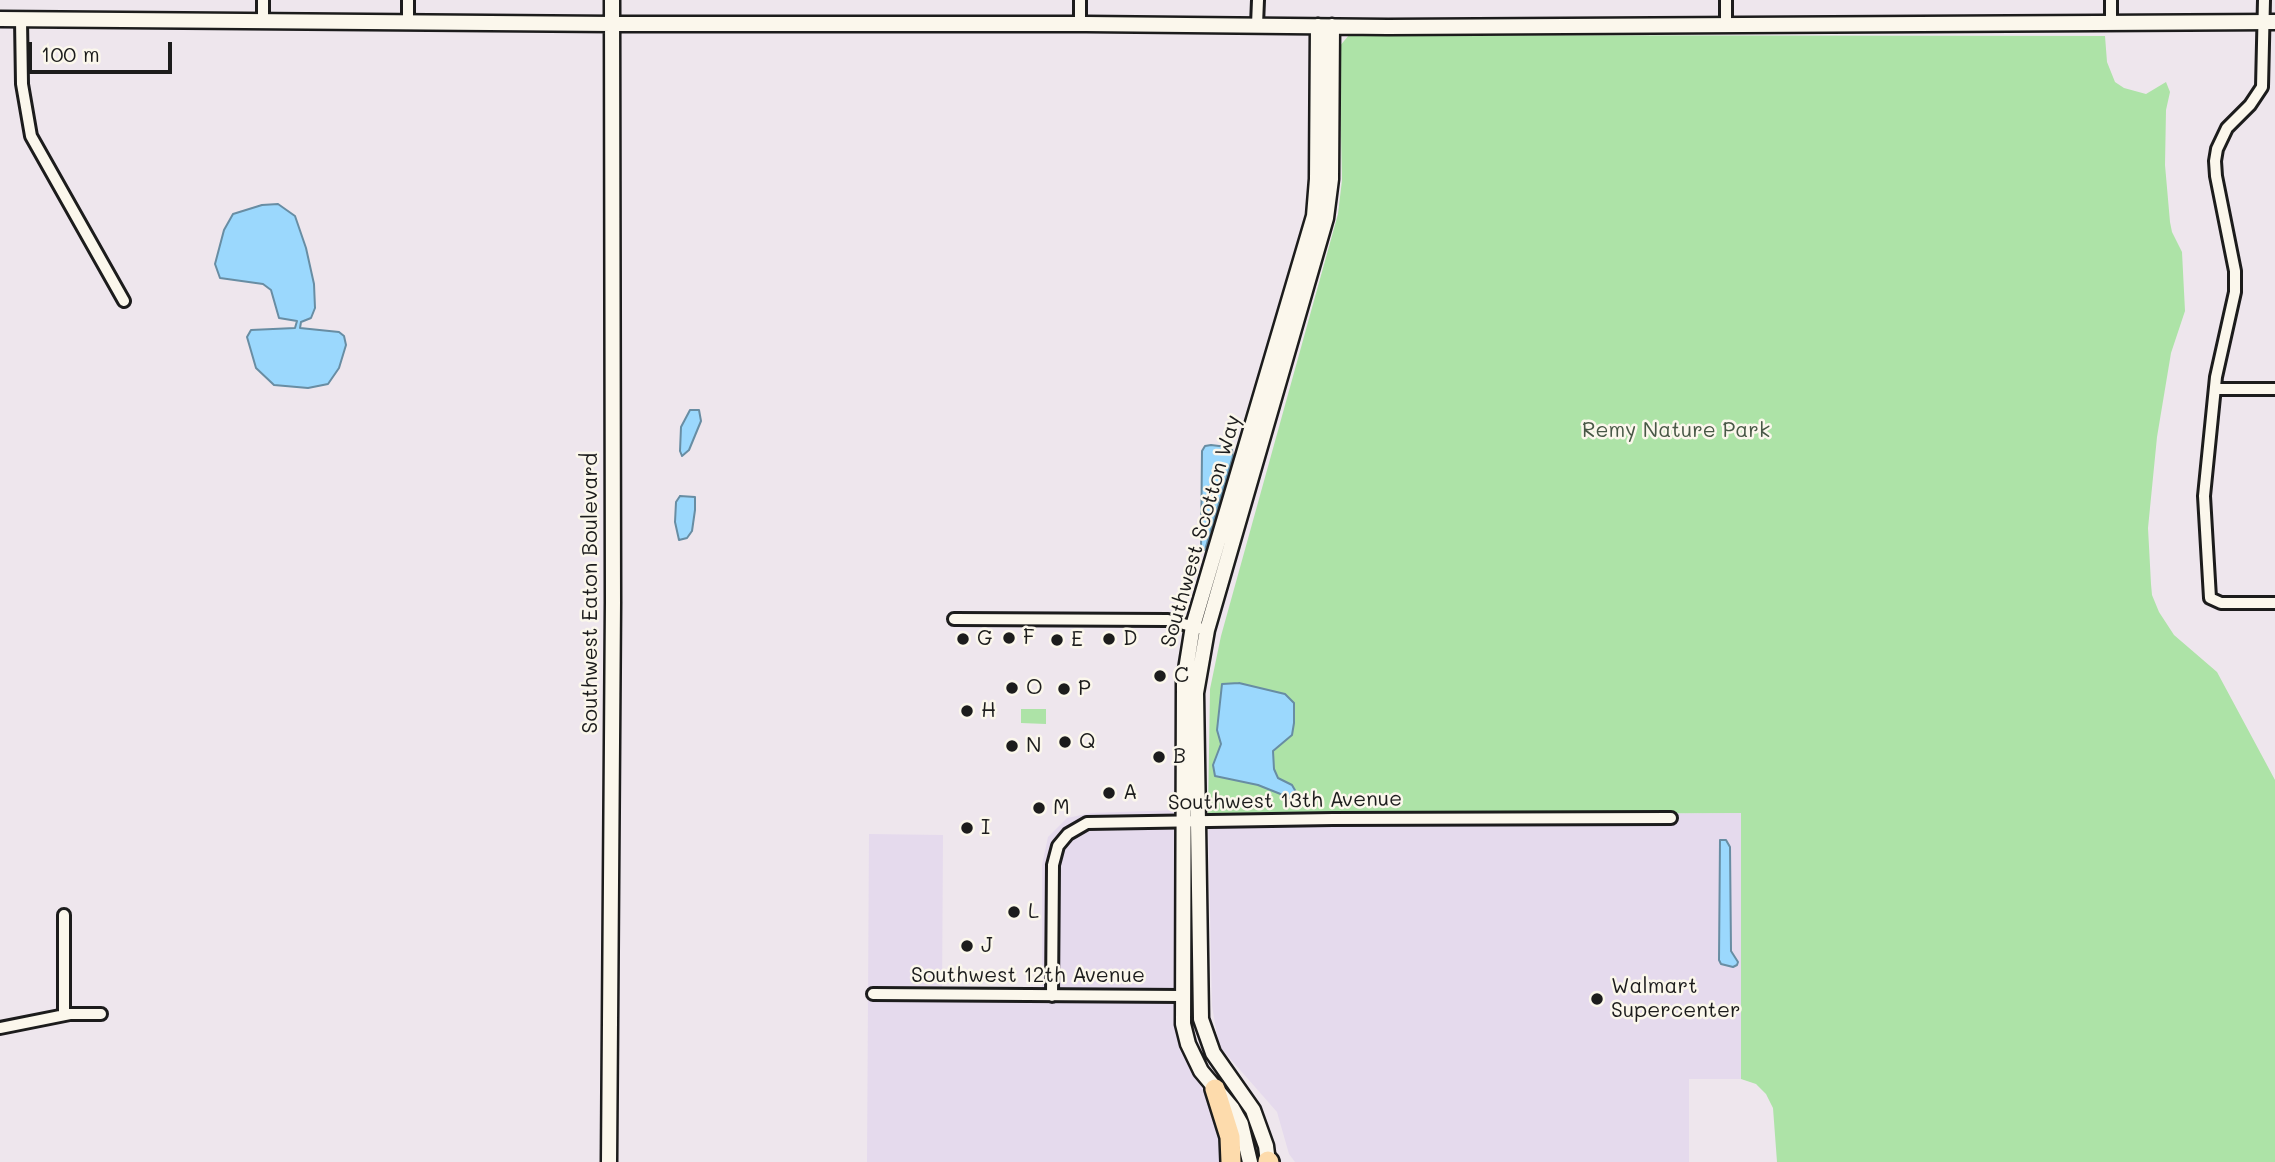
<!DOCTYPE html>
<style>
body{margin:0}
#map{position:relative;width:2275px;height:1162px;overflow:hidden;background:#eee6ed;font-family:Mali,sans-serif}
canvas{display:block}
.scale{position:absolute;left:28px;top:42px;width:144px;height:32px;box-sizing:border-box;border:4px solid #1c1c1c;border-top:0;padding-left:9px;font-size:21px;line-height:24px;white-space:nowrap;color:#1c1c1c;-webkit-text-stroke:5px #fbf7ec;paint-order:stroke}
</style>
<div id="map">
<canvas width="2275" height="1162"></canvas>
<div class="scale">100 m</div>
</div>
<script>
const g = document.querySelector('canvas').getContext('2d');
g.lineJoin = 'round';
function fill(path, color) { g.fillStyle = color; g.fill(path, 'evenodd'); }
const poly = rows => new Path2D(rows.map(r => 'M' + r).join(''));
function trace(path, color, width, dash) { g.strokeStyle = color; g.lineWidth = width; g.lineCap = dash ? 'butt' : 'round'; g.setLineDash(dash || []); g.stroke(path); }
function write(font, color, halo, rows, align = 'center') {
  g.font = font + ' Mali,sans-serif'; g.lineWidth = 5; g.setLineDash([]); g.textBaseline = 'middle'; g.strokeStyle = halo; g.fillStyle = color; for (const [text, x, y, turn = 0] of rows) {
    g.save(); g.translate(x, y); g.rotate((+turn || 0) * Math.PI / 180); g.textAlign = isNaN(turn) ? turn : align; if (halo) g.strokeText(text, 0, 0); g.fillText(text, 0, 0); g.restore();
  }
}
fill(poly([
 [1178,810,1179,1035,1187,1060,1214,1106,1226,1162,867,1162,869,834,943,835,942,998,1042,998,1042,865,1048,837,1067,818,1091,813],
 [1742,813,1741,1079,1689,1079,1689,1162,1295,1162,1289,1154,1277,1112,1219,1046,1212,1006,1208,815]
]), '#e5daed');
fill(poly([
 [1349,35,2105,36,2107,62,2115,82,2124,88,2146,94,2166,82,2170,92,2166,110,2165,165,2170,222,2172,232,2182,252,2185,311,2171,353,2157,437,2148,528,2151,584,2152,595,2159,612,2174,635,2217,672,2275,780,2275,1162,1777,1162,1773,1108,1766,1094,1756,1084,1741,1079,1741,813,1208,815,1210,689,1221,636,1338,214,1342,180,1339,47],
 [1021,709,1046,709,1046,724,1021,723]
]), '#ade3a7');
const water = poly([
 [278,204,295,216,306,248,314,284,315,308,311,318,301,322,300,328,339,332,344,336,346,345,339,368,328,384,308,388,274,385,256,368,247,337,251,330,295,328,297,321,279,318,271,290,263,284,220,278,215,264,224,230,233,214,262,205,278,204],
 [690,410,699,410,701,421,689,450,682,456,680,451,681,427,690,410],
 [1211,445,1227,447,1232,450,1233,456,1205,550,1201,549,1202,451,1205,446,1211,445],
 [680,496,695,497,695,510,692,531,687,538,679,540,675,522,676,502,680,496],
 [1239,683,1285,694,1294,703,1294,723,1292,735,1273,751,1274,769,1278,778,1292,785,1296,792,1293,799,1258,785,1215,776,1213,765,1221,744,1217,730,1222,684,1239,683],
 [1720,840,1726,840,1730,847,1731,951,1738,962,1737,965,1733,967,1721,964,1719,960,1720,840]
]);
fill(water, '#9bd8fd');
trace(water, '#688da3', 2);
const street = poly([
 [2264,0,2262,87,2250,105,2227,128,2217,149,2215,161,2216,176,2235,271,2235,292,2216,377,2204,496,2210,598,2221,603,2275,603],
 [21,20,22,84,31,136,124,301],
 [263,22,263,0],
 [408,22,408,0],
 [2111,23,2111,0],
 [1080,24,1080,0],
 [1726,24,1726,0],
 [1257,25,1258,0],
 [2215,389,2275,389],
 [954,619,1168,620,1207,630],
 [873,994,1182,996],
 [1052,996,1053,865,1058,846,1068,834,1087,823,1333,819,1671,818],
 [64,1015,64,915],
 [0,1028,70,1014,101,1014]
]);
const secondary = poly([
 [0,19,612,24,1086,24,1388,27,2275,22],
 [609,1162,613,602,612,0],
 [1250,1162,1241,1124,1232,1108,1201,1071,1188,1044,1183,1024,1184,682,1193,626,1314,216,1317,179,1318,26],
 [1268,1162,1266,1146,1253,1110,1213,1053,1201,1019,1196,693,1207,630,1326,218,1331,179,1332,26]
]);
const highway = poly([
 [1215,1089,1230,1137,1231,1162],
 [1268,1161,1269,1162]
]);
trace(street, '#1c1c1c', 16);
trace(secondary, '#1c1c1c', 19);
trace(highway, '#1c1c1c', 24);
trace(street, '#fbf7ec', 10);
trace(secondary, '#fbf7ec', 14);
trace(highway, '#fddbac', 19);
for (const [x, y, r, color] of [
 [1009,638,7,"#1c1c1c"],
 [963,639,7,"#1c1c1c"],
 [1109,639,7,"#1c1c1c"],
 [1057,640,7,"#1c1c1c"],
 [1160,676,7,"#1c1c1c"],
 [1012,688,7,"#1c1c1c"],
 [1064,689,7,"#1c1c1c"],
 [967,711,7,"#1c1c1c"],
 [1065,742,7,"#1c1c1c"],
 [1012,746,7,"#1c1c1c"],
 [1159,757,7,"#1c1c1c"],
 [1109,793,7,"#1c1c1c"],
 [1039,808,7,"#1c1c1c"],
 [967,828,7,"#1c1c1c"],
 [1014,912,7,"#1c1c1c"],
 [967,946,7,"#1c1c1c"],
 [1597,999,7,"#1c1c1c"]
]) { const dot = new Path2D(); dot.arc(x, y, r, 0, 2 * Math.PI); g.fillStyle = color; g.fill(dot); trace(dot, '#fbf7ec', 2.5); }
write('21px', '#485846', '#fbf7ec', [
 ["Remy Nature Park",1676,431]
]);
write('21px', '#1c1c1c', '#fbf7ec', [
 ["Southwest Scotton Way",1201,531,-74],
 ["Southwest Eaton Boulevard",591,593,-90],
 ["Southwest 13th Avenue",1285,801,-1],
 ["Southwest 12th Avenue",1028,976]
]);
write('21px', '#1c1c1c', '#fbf7ec', [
 ["F",1023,638],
 ["G",977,639],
 ["D",1123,639],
 ["E",1071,640],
 ["C",1174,676],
 ["O",1026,688],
 ["P",1078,689],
 ["H",981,711],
 ["Q",1079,742],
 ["N",1026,746],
 ["B",1173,757],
 ["A",1123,793],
 ["M",1053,808],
 ["I",981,828],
 ["L",1028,912],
 ["J",981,946],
 ["Walmart",1611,987],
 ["Supercenter",1611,1011]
], 'left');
</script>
